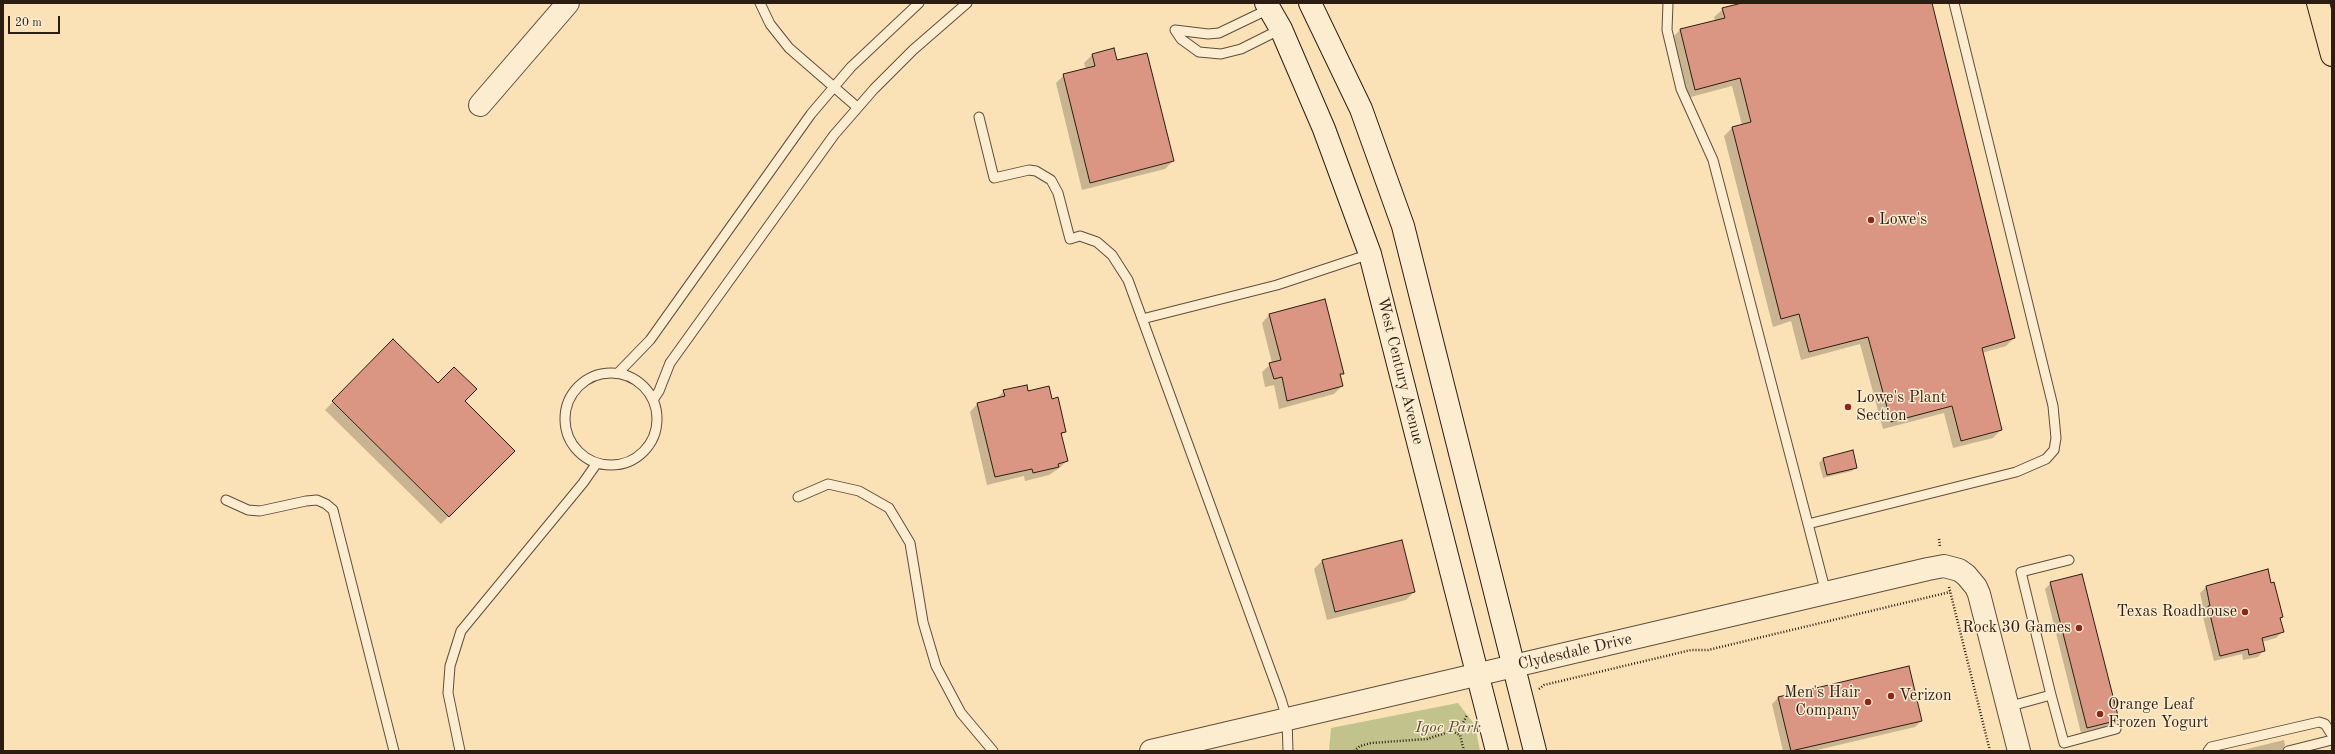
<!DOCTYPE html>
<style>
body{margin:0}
#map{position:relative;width:2335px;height:754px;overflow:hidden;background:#fbe1b6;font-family:"Old Standard TT",serif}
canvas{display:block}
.frame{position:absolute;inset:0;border:4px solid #2c1d13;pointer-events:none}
.scale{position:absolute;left:8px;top:16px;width:52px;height:18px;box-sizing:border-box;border:2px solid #2c1d13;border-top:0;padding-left:5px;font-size:12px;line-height:14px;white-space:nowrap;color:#2c1d13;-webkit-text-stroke:3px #fcecd0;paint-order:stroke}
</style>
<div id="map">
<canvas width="2335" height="754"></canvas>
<div class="frame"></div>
<div class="scale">20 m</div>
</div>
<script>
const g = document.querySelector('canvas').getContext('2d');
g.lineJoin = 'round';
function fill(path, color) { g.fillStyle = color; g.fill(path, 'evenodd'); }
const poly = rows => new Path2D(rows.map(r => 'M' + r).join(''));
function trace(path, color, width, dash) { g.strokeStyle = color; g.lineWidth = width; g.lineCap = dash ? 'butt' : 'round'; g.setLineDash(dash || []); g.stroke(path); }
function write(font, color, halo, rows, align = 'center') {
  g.font = font + ' "Old Standard TT",serif'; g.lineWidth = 3; g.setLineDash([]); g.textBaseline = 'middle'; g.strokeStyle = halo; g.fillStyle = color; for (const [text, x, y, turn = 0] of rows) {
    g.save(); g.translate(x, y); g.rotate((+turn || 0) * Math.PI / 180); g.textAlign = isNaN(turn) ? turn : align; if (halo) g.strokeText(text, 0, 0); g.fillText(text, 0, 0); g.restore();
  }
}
fill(poly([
 [1458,703,1475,725,1480,751,1329,751,1331,728]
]), '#c1c28c');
fill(poly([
 [1747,3,1931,3,2014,338,2006,346,1982,353,2001,430,1993,438,1953,448,1944,413,1883,429,1860,344,1801,360,1791,321,1773,327,1724,136,1732,128,1742,125,1732,86,1687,98,1672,38,1680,30,1715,21,1714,17,1723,9],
 [1092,55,1116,62,1173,161,1165,169,1082,190,1056,83,1064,75,1086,69,1084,63],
 [1270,314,1342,373,1339,376,1342,386,1334,394,1279,409,1274,385,1265,387,1262,372,1272,363,1262,323],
 [393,341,438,385,463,401,513,451,441,524,325,410],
 [1004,391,1028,392,1051,400,1065,431,1061,436,1067,461,1058,469,1049,475,1025,481,1024,476,987,485,970,412,978,403,996,399],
 [1823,459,1856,467,1852,471,1823,478,1819,463],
 [1322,561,1414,592,1406,600,1327,620,1314,569],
 [2267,570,2281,617,2279,619,2282,632,2276,638,2262,642,2264,650,2258,657,2243,660,2242,654,2214,661,2202,613,2204,611,2200,593,2206,587],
 [2051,583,2117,720,2111,726,2081,733,2045,589],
 [1908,667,1921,721,1915,727,1813,751,1783,751,1772,704,1778,698],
 [2284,740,2285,745,2282,751,2239,751]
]), '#0003');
const building = poly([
 [1742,3,1932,3,2015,338,1982,348,2002,430,1961,441,1952,406,1891,422,1868,337,1809,352,1799,314,1781,319,1732,127,1751,122,1740,78,1695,90,1680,29,1725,18,1722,8,1742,3],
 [1114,48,1117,60,1147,53,1174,161,1090,183,1063,74,1095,66,1092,54,1114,48],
 [1325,299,1344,374,1340,374,1343,386,1287,401,1282,377,1274,379,1269,363,1281,360,1269,314,1325,299],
 [393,339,438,383,454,367,477,389,465,401,515,451,449,517,332,401,393,339],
 [1027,385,1028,391,1049,386,1052,399,1058,397,1066,432,1061,433,1068,461,1058,464,1059,467,1033,473,1032,469,995,477,977,403,1005,396,1003,390,1027,385],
 [1853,450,1857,468,1827,475,1823,458,1853,450],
 [1402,540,1415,592,1335,612,1322,560,1402,540],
 [2268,569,2271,583,2274,582,2283,617,2280,618,2284,632,2262,638,2265,651,2249,655,2248,649,2220,656,2208,606,2210,606,2206,586,2268,569],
 [2082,574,2119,720,2087,728,2050,582,2082,574],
 [1909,666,1922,721,1791,751,1778,697,1909,666]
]);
fill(building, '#da9683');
trace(building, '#2c1d13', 1);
const service = poly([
 [760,3,770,24,789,48,857,107],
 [1668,3,1667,30,1681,89,1713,160,1826,593],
 [1175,30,1181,39,1199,52,1221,54,1241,49,1281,29],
 [1175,30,1208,34,1219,33,1269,9],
 [979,117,994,178,1029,170,1036,171,1051,180,1058,193,1070,239,1080,236,1097,242,1112,255,1128,280,1281,699,1287,719,1288,751],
 [1142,319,1277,285,1370,254],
 [618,373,650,340,811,114,851,67,919,3],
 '565 419a46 46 0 1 1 92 0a46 46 0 1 1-92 0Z',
 [653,400,659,391,670,363,834,135,874,89,913,50,967,3],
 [798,497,828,484,859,491,889,508,910,543,923,622,936,666,961,713,993,751],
 [226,500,248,510,260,511,306,501,317,500,326,504,333,510,394,751],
 [1808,524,2016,472,2046,459,2054,450,2056,438,2053,406,1954,3],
 [2051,695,2064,743,2116,729],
 [2007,707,2051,695,2021,572,2069,560],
 [460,751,448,693,450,666,461,631,583,483,597,463],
 [2208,751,2211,747,2319,722,2325,724,2332,735],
 [2288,751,2332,740]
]);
const tertiary = poly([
 [480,105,568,3],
 [1151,751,1928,569,1944,566,1959,570,1966,575,1976,587,1979,594,2019,751]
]);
const secondary = poly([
 [1266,3,1281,29,1324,129,1370,254,1497,751],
 [1310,3,1361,109,1403,226,1535,751]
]);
const motorway = poly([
 [2318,3,2332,55]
]);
trace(service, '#604e3c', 11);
trace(tertiary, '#604e3c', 24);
trace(secondary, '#2c1d13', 24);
trace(motorway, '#2c1d13', 24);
trace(poly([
 [1939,539,1940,547],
 [1949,587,1990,751],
 [1539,689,1544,685,1691,650,1708,650,1950,592],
 [1458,733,1467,715],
 [1354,751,1360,746,1371,743,1427,739,1452,731,1460,735,1464,751]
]), '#2c1d13', 2.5, [1, 2]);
trace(service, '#fcecd0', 9);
trace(tertiary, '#fcecd0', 22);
trace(secondary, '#fcecd0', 22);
trace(motorway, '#fbe1b6', 22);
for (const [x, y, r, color] of [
 [1871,220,4,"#8f2418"],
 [1848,407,4,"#8f2418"],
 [2245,612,4,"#8f2418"],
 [2079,628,4,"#8f2418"],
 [1891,696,4,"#8f2418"],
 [1868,702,4,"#8f2418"],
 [2100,714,4,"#8f2418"]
]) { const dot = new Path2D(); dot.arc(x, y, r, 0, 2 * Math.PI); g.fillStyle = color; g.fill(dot); trace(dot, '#fcecd0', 1.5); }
write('16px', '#2c1d13', '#fcecd0', [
 ["Lowe's",1879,220],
 ["Lowe's Plant",1856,398],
 ["Section",1856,416],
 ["Texas Roadhouse",2237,612,"right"],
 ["Rock 30 Games",2071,628,"right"],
 ["Men's Hair",1860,693,"right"],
 ["Company",1860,711,"right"],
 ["Verizon",1899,696],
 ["Orange Leaf",2108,705],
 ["Frozen Yogurt",2108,723]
], 'left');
write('16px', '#2c1d13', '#fcecd0', [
 ["West Century Avenue",1400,371,76],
 ["Clydesdale Drive",1575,652,-13]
]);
write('italic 16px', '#594f37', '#fcecd0', [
 ["Igoe Park",1448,728]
]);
</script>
